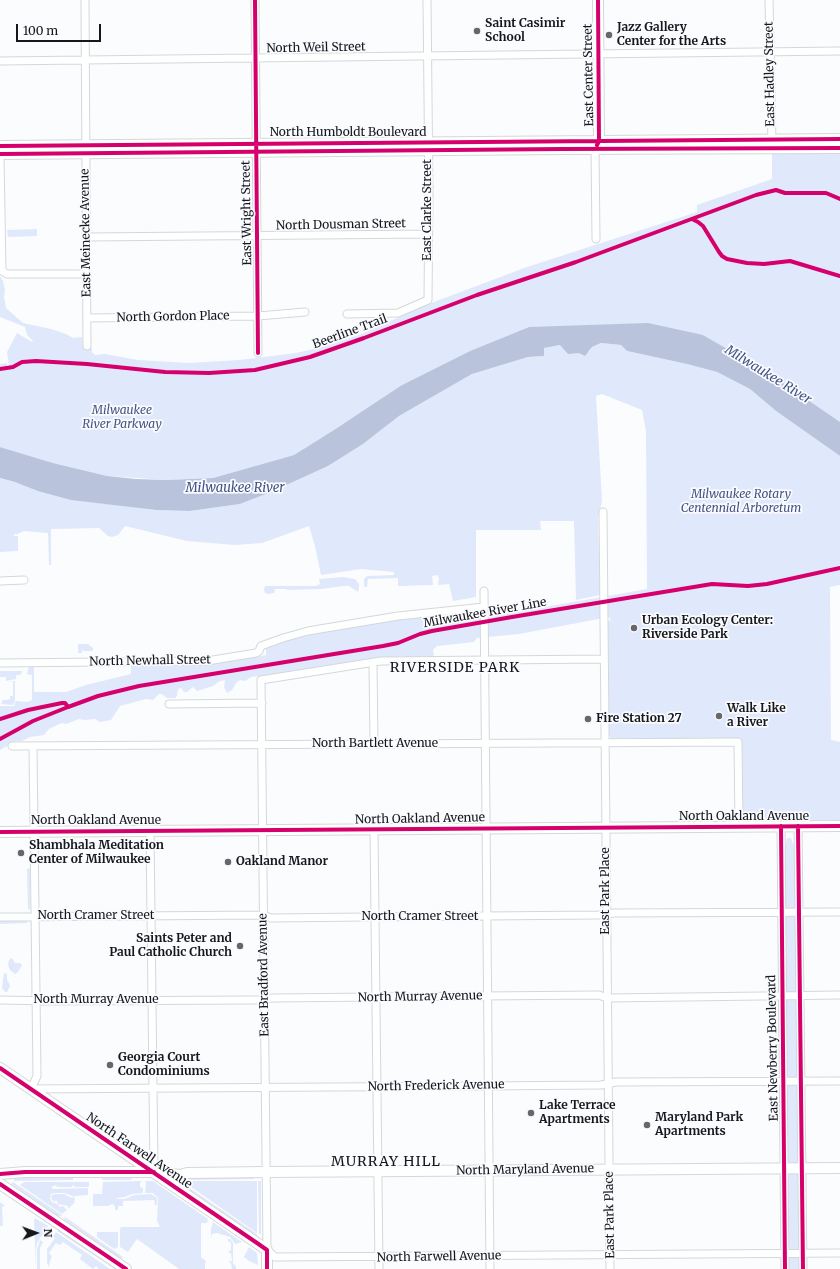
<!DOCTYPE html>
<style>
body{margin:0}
#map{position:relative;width:840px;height:1269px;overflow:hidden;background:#fbfcfd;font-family:Merriweather,serif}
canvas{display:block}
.north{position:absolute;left:16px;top:1213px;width:40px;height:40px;-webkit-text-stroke:3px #fafbfe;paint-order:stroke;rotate:89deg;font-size:11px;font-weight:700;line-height:16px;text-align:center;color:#15171c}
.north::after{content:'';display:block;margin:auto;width:14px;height:18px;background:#15171c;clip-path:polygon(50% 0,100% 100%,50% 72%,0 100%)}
.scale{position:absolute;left:16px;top:24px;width:85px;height:18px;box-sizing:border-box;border:2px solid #15171c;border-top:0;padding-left:5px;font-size:12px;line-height:14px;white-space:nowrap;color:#15171c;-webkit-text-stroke:3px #fafbfe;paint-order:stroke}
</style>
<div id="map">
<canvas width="840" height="1269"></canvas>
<div class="north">N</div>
<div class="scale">100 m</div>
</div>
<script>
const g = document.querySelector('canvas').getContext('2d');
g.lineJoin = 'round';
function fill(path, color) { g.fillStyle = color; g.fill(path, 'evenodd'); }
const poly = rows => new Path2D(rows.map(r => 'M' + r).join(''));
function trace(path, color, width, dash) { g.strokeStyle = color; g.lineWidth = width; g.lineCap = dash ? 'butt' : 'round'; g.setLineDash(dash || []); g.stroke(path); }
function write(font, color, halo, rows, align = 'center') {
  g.font = font + ' Merriweather,serif'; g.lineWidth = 3.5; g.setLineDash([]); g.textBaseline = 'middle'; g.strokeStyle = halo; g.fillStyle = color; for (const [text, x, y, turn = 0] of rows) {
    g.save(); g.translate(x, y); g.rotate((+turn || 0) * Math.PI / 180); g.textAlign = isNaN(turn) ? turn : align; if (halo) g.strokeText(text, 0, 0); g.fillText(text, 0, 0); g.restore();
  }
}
fill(poly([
 [772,150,840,151,840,422,770,375,703,335,529,327,470,351,402,385,362,412,294,455,213,478,166,480,107,476,53,463,0,447,0,364,7,363,7,366,9,366,7,352,17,333,32,342,33,341,27,335,25,327,0,317,0,276,3,281,5,290,4,297,6,308,14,315,23,323,51,329,66,334,73,338,82,337,83,347,92,348,92,352,95,355,105,354,138,360,189,363,239,360,296,353,322,347,359,335,426,305,527,267,697,212,697,205,772,179],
 [37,229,37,236,8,237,7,230],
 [601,343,621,345,627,351,687,364,717,372,750,389,776,411,840,456,840,585,830,587,831,740,840,742,840,820,744,820,743,816,742,743,738,738,611,738,609,735,608,623,606,622,611,620,609,617,519,634,477,638,474,642,437,646,433,650,434,656,431,658,422,656,416,658,400,656,396,658,369,659,268,677,264,675,259,676,251,677,245,681,240,680,236,683,232,690,227,693,224,687,225,680,220,681,213,686,197,691,193,687,187,692,184,692,181,688,178,689,177,696,175,698,167,698,162,694,159,694,153,700,146,699,120,706,111,720,100,722,95,719,85,720,79,719,66,724,63,723,59,724,49,729,44,735,30,737,22,741,16,741,0,750,0,706,14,706,16,701,27,702,32,700,32,675,27,674,29,666,34,666,34,692,66,692,86,685,131,674,131,666,189,665,211,664,266,655,266,648,283,641,304,636,388,621,433,614,476,611,477,619,647,589,646,431,642,410,602,394,596,396,602,501,598,519,600,595,576,600,574,521,540,521,541,530,476,530,476,597,453,601,449,584,438,585,439,578,437,575,432,576,433,585,398,586,398,578,368,579,367,587,364,587,364,579,367,576,394,575,394,572,361,569,321,575,315,546,309,526,262,543,235,545,187,541,125,526,118,535,112,537,108,536,99,528,51,529,51,565,49,565,48,533,23,531,23,532,19,533,18,534,14,534,14,536,18,536,18,551,0,552,0,478,84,501,156,510,190,511,240,504,271,492,328,466,363,444,399,416,472,374,528,357,544,356,544,348,560,345,589,352,592,347],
 [343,577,355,579,359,584,359,588,358,592,349,586,344,586,321,589,287,590,287,589,275,589,274,593,268,594,265,593,264,590,265,586,316,586,320,584,319,579],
 [78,644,88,644,93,648,93,651,83,651,82,648,82,653,78,653],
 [0,671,22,671,22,672,20,675,16,675,16,679,6,681,6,677,0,677],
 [15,681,15,702,13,705,0,704,2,703,2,700,7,700,10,699,10,696,13,696,13,682,9,682],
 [787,838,791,838,795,849,799,1269,787,1269,783,855],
 [27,868,30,869,30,909,28,909],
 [0,921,27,921,27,923,0,924],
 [12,958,15,963,20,963,22,965,18,972,15,974,10,970,8,965,9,960],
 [4,973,7,974,7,980,9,983,10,986,7,992,5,992,2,988],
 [73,1177,73,1180,14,1181,14,1178],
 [102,1177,132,1177,131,1180,102,1180],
 [180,1177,254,1177,254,1179,184,1180],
 [142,1181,140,1183,140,1187,143,1188,143,1193,132,1194,125,1197,117,1198,116,1199,125,1199,134,1195,151,1194,157,1198,157,1205,155,1205,154,1200,123,1201,123,1206,118,1206,118,1210,115,1210,115,1206,112,1204,108,1206,93,1206,93,1194,102,1194,103,1182],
 [145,1181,153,1181,208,1219,207,1223,201,1223,201,1257,206,1261,205,1264,205,1269,179,1269,137,1239,128,1252,120,1247,120,1229,121,1227,160,1227,157,1221,158,1198,153,1193,145,1193,146,1183],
 [184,1181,257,1181,257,1233,184,1182],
 [258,1181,261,1181,261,1235,259,1233],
 [13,1182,62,1215,59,1217,11,1184],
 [24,1182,89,1182,89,1187,75,1187,73,1185,72,1187,57,1187,56,1185,51,1187,53,1189,88,1188,88,1195,75,1196,75,1197,65,1193,55,1193,51,1194,50,1199,52,1202,59,1205,59,1207,63,1206,67,1210,62,1214,20,1185],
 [178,1182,182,1183,257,1234,257,1236],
 [55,1194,65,1194,69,1197,75,1198,74,1203,68,1209,68,1206,58,1204,56,1200,55,1202,52,1200,51,1196],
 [0,1202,5,1206,2,1207,3,1226,0,1226],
 [65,1217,123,1257,121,1259,64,1220],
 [35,1218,48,1226,37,1243,36,1249,36,1269,34,1220],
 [213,1222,242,1242,235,1244,230,1237,217,1233,212,1234,211,1239,211,1229],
 [59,1230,115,1268,115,1269,57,1231],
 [56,1232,110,1269,99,1269,96,1266,93,1269,80,1259,82,1255,63,1242,60,1245,56,1243,49,1253,52,1256,50,1261,49,1267,47,1263,47,1249,55,1238,53,1237],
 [97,1232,118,1232,118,1247,114,1249,97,1237],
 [228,1239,230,1239,233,1243,233,1263,236,1267,236,1269,232,1269,231,1263,230,1263,229,1261,232,1261,231,1253,229,1253,229,1251,231,1250,231,1243,228,1241],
 [40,1240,43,1242,40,1248,40,1269,37,1269,37,1249],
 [249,1247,257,1253,258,1265,249,1261,244,1257]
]), '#e0e8fb');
fill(poly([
 [648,323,703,335,767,372,840,422,840,456,776,411,750,389,717,372,687,364,627,351,621,345,601,343,592,347,585,356,579,353,568,354,560,345,544,348,544,356,528,357,472,374,399,416,363,444,328,466,271,492,240,504,190,511,156,510,71,500,38,491,15,482,0,478,0,447,53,463,107,476,136,479,167,480,213,478,294,455,337,428,402,385,470,351,529,327]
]), '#bac3dc');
const street = poly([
 [85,0,87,346],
 [255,0,258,353],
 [769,0,772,144],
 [0,61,840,51],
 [595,149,596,239],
 [0,157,2,271,7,274,87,274],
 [86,237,428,234],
 [347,314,398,313,428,300,429,193,427,0],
 [87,318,258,316,305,312],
 [603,512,610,1269],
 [0,581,24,580],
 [484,591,490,1269],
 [604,659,381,661,261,680,267,1250,275,1257,840,1253],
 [0,663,207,661,256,653,259,651,261,646,283,638,308,631,398,616,484,607],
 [373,663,374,744],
 [169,704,262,703],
 [12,746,738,742,739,827],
 [33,747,37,1076,31,1089,481,1086,601,1085,616,1082,840,1081],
 [781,826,785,1269],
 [798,826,803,1269],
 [374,829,379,1269],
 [150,831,154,1172],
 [0,917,263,915,271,918,367,917,599,915,614,913,840,912],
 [0,1000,51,1001,255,1000,264,1000,272,998,480,996,599,995,607,998,840,995]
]);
const secondary = poly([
 [597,145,599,141,598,0],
 [0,146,840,139],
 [0,154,562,149,840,148],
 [0,832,840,826],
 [0,1068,257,1243,267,1250,267,1269],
 [0,1174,25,1172,154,1172,180,1175,187,1173,266,1172,840,1168],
 [0,1184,126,1269]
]);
trace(street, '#d5d7da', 9);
trace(secondary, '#d5d7da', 12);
trace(street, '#feffff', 7);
trace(secondary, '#feffff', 10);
trace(poly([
 [255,0,258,353],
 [597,145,599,141,598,0],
 [0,146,840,139],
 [0,154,562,149,840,148],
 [776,190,785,193,826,193,840,199],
 [692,219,698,222,703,226,719,252,722,256,727,259,747,263,764,264,790,261,840,276],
 [0,369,13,367,22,362,36,361,87,364,165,372,209,373,255,370,310,357,364,338,477,295,576,262,756,195,776,190],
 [0,719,28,710,62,703,65,703,68,707],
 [0,739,33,721,68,707,98,696,139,686,383,646,398,643,420,634,432,631,512,617,712,584,748,586,767,584,840,568],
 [781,826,785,1269],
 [798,826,803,1269],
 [0,832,840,826],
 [0,1068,257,1243,267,1250,267,1269],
 [0,1174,25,1172,154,1172],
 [0,1184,126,1269]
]), '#d6006c', 4);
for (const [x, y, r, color] of [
 [477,31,4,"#66676b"],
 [609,35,4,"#66676b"],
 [634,628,4,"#66676b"],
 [719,716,4,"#66676b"],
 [588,719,4,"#66676b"],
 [21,853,4,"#66676b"],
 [228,862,4,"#66676b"],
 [240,946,4,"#66676b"],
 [110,1065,4,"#66676b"],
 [531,1113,4,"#66676b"],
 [647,1125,4,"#66676b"]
]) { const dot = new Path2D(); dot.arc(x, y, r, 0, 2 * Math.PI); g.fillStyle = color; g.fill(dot); trace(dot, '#fafbfe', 1.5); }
write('bold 12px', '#15171c', '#fafbfe', [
 ["Saint Casimir",485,24],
 ["School",485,38],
 ["Jazz Gallery",617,28],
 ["Center for the Arts",617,42],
 ["Urban Ecology Center:",642,621],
 ["Riverside Park",642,635],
 ["Walk Like",727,709],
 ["a River",727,723],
 ["Fire Station 27",596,719],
 ["Shambhala Meditation",29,846],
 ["Center of Milwaukee",29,860],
 ["Oakland Manor",236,862],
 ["Saints Peter and",232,939,"right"],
 ["Paul Catholic Church",232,953,"right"],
 ["Georgia Court",118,1058],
 ["Condominiums",118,1072],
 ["Lake Terrace",539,1106],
 ["Apartments",539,1120],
 ["Maryland Park",655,1118],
 ["Apartments",655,1132]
], 'left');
write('12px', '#15171c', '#fafbfe', [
 ["North Weil Street",316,48,-1],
 ["East Hadley Street",770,74,-91],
 ["East Center Street",589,75,-91],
 ["North Humboldt Boulevard",348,133],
 ["East Clarke Street",428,210,-90],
 ["East Wright Street",247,213,-91],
 ["North Dousman Street",341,225,-1],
 ["East Meinecke Avenue",86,233,-91],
 ["North Gordon Place",173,317,-1],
 ["Beerline Trail",350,332,-20],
 ["Milwaukee River Line",485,613,-10],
 ["North Newhall Street",150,661,-1],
 ["North Bartlett Avenue",375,744],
 ["North Oakland Avenue",744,817],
 ["North Oakland Avenue",420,819,-1],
 ["North Oakland Avenue",96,821],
 ["East Park Place",606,891,-90],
 ["North Cramer Street",96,916],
 ["North Cramer Street",420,917],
 ["East Bradford Avenue",264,975,-91],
 ["North Murray Avenue",420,997,-1],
 ["North Murray Avenue",96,1000],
 ["East Newberry Boulevard",773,1048,-91],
 ["North Frederick Avenue",436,1086,-1],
 ["North Farwell Avenue",139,1151,34],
 ["North Maryland Avenue",525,1170,-1],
 ["East Park Place",610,1215,-91],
 ["North Farwell Avenue",439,1257,-1]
]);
write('italic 12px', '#435383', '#fafbfe', [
 ["Milwaukee",122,411],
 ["River Parkway",122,425],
 ["Milwaukee Rotary",741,495],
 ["Centennial Arboretum",741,509]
]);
write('italic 13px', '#415282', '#fafbfe', [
 ["Milwaukee River",768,375,32],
 ["Milwaukee River",235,488]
]);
g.letterSpacing = '1px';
write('14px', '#15171c', '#fafbfe', [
 ["RIVERSIDE PARK",455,668],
 ["MURRAY HILL",386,1162]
]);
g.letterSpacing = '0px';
</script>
